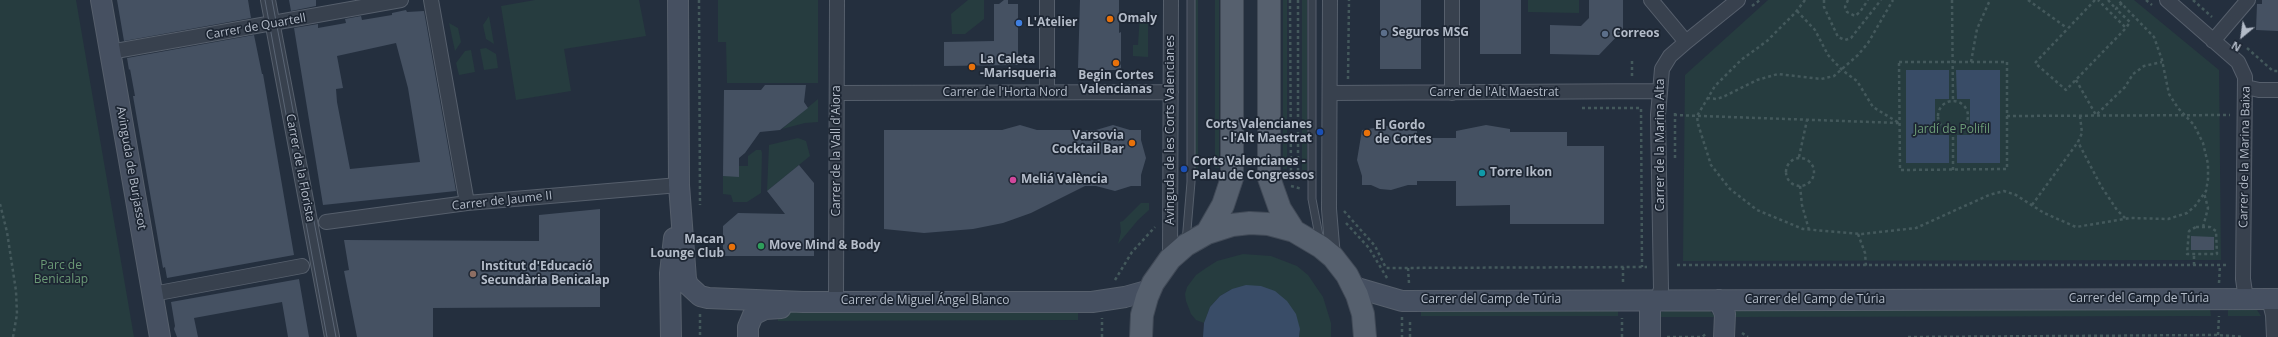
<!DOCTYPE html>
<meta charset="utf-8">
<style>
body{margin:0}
#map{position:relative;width:2278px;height:337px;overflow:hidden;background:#242f3e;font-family:"Open Sans",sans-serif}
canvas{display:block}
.north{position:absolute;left:2222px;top:16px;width:40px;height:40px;-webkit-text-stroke:3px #1d2633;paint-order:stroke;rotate:209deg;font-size:11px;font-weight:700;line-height:16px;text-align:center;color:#b4bcc9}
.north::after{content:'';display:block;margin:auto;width:14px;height:18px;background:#b4bcc9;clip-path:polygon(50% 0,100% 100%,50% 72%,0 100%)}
</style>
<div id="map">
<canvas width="2278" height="337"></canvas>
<div class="north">N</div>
</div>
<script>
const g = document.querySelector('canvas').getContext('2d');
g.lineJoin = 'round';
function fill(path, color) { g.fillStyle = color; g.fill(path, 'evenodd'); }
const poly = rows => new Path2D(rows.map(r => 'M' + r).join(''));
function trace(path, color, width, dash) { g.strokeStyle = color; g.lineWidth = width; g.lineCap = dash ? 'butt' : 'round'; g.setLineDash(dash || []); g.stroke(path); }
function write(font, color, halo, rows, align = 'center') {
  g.font = font + ' "Open Sans",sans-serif'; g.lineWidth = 3.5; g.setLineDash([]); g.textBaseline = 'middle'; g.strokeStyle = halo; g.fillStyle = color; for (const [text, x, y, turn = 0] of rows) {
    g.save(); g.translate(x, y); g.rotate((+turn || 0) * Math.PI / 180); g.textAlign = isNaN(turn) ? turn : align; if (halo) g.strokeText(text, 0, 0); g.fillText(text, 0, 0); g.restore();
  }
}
fill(poly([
 [0,0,76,0,134,337,0,337],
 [535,0,639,0,646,36,564,49,571,91,516,100,501,6],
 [718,0,818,0,818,83,727,83,726,42,718,42],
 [968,0,984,0,984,19,965,34,952,34,951,14],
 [1194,0,1198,0,1198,171,1194,171],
 [1215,0,1219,0,1219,168,1215,168],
 [1283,0,1287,0,1287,169,1283,169],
 [1302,0,1307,0,1307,170,1302,170],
 [1528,0,1579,0,1579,13,1528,12],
 [1768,0,2134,0,2219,70,2221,260,1683,261,1685,75],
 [1140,13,1148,13,1148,57,1133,56,1133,45,1138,45],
 [489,16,494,44,486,39,483,25],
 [449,23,458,28,461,42,455,51],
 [486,48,496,54,498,68,484,70,480,49],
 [471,50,475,72,459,75,456,63,465,51],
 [818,99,818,122,805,123,782,129],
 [798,138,806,141,810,156,767,191,769,145],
 [756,150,761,150,762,153,761,193,747,202,733,202,731,195,723,194,723,176,739,176,739,166,748,166,748,156],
 [1141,203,1149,203,1149,210,1138,220,1118,244,1121,232,1120,222,1123,221],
 [1243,254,1271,256,1297,266,1308,275,1323,297,1331,323,1331,337,1299,337,1300,329,1232,289,1220,296,1210,307,1204,323,1196,320,1191,314,1186,301,1185,294,1187,287,1196,275,1206,268,1217,261],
 [2210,309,2211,316,1732,317,1735,312,1738,310],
 [2228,309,2253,309,2257,310,2261,316,2228,316],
 [1421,310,1618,310,1618,316,1421,316],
 [1665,311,1710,311,1716,317,1658,317,1661,312],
 [778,312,1078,312,1078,320,778,321]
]), '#263c3f');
fill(poly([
 [1906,70,1949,70,1949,99,1935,99,1935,135,1949,135,1949,163,1906,163],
 [1956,70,2000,70,2000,163,1957,163,1957,135,1970,135,1970,99,1957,99],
 [1246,285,1261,286,1275,291,1287,301,1296,314,1300,329,1299,337,1203,337,1204,323,1210,307,1220,296,1232,289]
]), '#394c67');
fill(poly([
 [117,0,248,0,251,18,124,41],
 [289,0,316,0,316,6,291,11],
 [1004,0,1008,0,1008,4,1018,4,1018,65,944,66,944,42,994,41,994,4,999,4],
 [1080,0,1119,0,1119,33,1121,32,1121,68,1119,70,1080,70,1081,68,1078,68],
 [1380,0,1421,0,1421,69,1380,69],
 [1480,0,1521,0,1521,54,1480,54],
 [1589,0,1623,0,1623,30,1599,55,1550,54,1550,25,1581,26,1589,18],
 [2262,0,2278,0,2278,31,2256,30,2257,4,2262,4],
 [406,10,407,12,424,11,456,191,323,205,294,28,318,24,318,28,346,23,345,19,361,16,362,20,392,15,392,13],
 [396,43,408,88,420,162,350,169,337,102,336,89,343,88,337,56],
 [254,35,262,74,263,74,294,255,167,278,165,267,163,268,133,96,135,96,130,69,129,70,127,58],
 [765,85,806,85,804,102,808,108,780,130,760,132,745,153,739,158,739,177,723,176,724,90,761,90],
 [1020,125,1037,130,1096,130,1113,125,1130,130,1141,130,1141,140,1146,158,1141,175,1141,186,1131,186,1115,191,1096,186,1085,186,1031,213,1003,223,973,229,924,233,884,229,884,130,1002,130],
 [1392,125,1408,130,1417,131,1417,138,1456,138,1456,131,1486,125,1510,129,1510,132,1567,132,1567,146,1604,146,1604,224,1510,224,1510,205,1456,206,1456,181,1417,181,1417,185,1408,185,1391,190,1380,189,1371,185,1362,185,1362,176,1357,160,1362,130],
 [799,165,814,183,814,256,723,256,723,226,738,213,785,214,767,191],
 [600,209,600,307,433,308,433,337,357,337,344,271,349,270,344,240,539,241,539,215],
 [2191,236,2214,237,2214,250,2191,250],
 [299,279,309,337,288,337,282,302,194,318,198,337,177,337,174,329,175,326,171,302]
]), '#455162');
const lane = poly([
 [1312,0,1312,199,1320,241],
 [1186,242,1191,182,1191,0]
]);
const street = poly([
 [268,0,332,337],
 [431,0,467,203],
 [1047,0,1047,92],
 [1330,0,1329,209,1333,257],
 [1651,0,1686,42],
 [2167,0,2238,62,2245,77,2243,279,2246,299],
 [2213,41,2248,0],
 [110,52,401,0],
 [2246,87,2259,90,2278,90],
 [838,93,1171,92],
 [1330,93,1659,91],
 [1452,93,1452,0],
 [326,222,467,203,679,185],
 [1170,259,1171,0],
 [153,294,302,266],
 [2269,299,2273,315,2274,337],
 [1657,301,1661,289,1658,115,1662,69,1670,56,1686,42,1738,0],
 [836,302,837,0]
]);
const secondary = poly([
 [101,0,160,337],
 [678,0,679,185,686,279,688,285,700,296,708,298,803,302,1092,302,1125,297,1150,290],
 [1354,287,1402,301,2278,299],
 [1719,300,1725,314,1724,337],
 [671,337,670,273,674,238],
 [748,337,748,327,753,315,765,309,781,308],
 [1650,337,1650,309,1654,301]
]);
const primary = poly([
 [1269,0,1269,178,1280,209,1294,231],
 [1207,233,1223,205,1232,178,1232,0],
 [1141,337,1142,315,1147,297,1153,283,1170,259,1186,245,1207,233,1232,225,1250,223,1268,224,1294,231,1321,247,1333,257,1347,275,1357,295,1363,314,1365,337]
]);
trace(lane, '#565f6c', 9);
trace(street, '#565f6c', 16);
trace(secondary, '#565f6c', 22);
trace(primary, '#414a57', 24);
trace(poly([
 [699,0,700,205],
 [1290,0,1291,179],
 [1298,0,1298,179],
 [1805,0,1795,13,1767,41,1741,60,1715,86,1697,116,1698,124,1711,165,1730,189,1757,210,1803,229,1862,234,1916,228,1989,195,2004,191,2016,195,2044,213,2076,227,2130,218,2168,219,2187,213,2195,206,2206,191,2208,179,2208,164,2203,143,2194,125,2178,108,2169,94,2162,60,2154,37,2118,0],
 [1824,0,1824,7,1838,37,1845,40,1851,38,1881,0],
 [1848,0,1845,7,1847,12,1855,16,1860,12,1868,0],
 [1952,0,1953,101],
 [2028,0,2067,28],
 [2095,0,2035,63,2066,90,2126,28,2098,0],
 [2108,0,2116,9],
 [2146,0,2152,5],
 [2193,0,2212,17],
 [2122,3,2116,9,2130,22,2126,28],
 [1752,6,1760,0],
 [1797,11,1815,30,1828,55,1842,70,1857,81,1873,107,1899,123],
 [2247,48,2273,71,2278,71],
 [1632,61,1632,77],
 [1899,62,2007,62,2007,169,1900,170,1899,62],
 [1971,62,1977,29,1990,0],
 [1348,79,1349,0],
 [2076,80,2096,115,2125,87,2133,74,2144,66,2162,62],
 [1707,98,1717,99,1725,96,1757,80,1778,74,1821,79,1834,76,1858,55,1868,43,1893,0],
 '1938 116a15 15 0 1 1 30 0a15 15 0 1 1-30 0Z',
 [1582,108,1641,108,1642,267],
 [1675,113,1675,160],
 [1674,115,1899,123],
 [2007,116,2230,115],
 [2080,116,2082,133,2078,142,2101,186,2117,210,2125,218],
 [1799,157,1807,120],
 '1786 172a14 14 0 1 1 28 0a14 14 0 1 1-28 0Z',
 [1953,170,1953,131],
 [1291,186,1302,189],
 [1800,186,1802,205,1809,230],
 [0,204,7,232,16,291,17,314,13,337],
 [2032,205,2078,142],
 [1344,211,1375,246,1386,268,1647,267],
 [1346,223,1369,248,1387,278],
 [2196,227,2210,227,2216,231,2217,254,2187,254,2189,231,2196,227],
 [2203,227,2208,208,2204,193],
 [1858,234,1865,253,1866,266],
 [1677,265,2228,265],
 [2194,265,2194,254],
 [1623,267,1623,283],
 [1408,268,1409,283],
 [1115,280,1132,252,1155,227],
 [2219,283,2220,265],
 [700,314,700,337],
 [1402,317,1402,337],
 [1742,333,1748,337],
 [2218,335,2219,316],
 [1102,337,1102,318],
 [1410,337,1410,319],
 [1622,337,1622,318],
 [1667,337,1702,337,1707,333],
 [1908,337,2218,335,2244,337]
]), '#44595c', 2.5, [3, 3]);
trace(lane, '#38414e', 7);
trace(street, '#38414e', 14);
trace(secondary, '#465061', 20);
trace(primary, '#56606e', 22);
trace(poly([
 [265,0,327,337],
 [272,0,336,337]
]), '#5a6575', 1);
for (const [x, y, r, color] of [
 [1110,19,4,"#e8710a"],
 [1019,23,4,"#3f7fe0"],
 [1384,33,4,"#5c6f8a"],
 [1605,34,4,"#5c6f8a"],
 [1116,63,4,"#e8710a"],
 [972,67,4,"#e8710a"],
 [1320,132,4,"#1a4fb4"],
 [1367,133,4,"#e8710a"],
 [1132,143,4,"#e8710a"],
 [1184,169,4,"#1a4fb4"],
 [1482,173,4,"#0f9aa8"],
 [1013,180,4,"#d1479c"],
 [761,246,4,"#2e9e5b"],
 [732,247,4,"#e8710a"],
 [473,274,4,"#8d6e63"]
]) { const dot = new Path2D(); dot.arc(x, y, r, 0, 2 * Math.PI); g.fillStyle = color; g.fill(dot); trace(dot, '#1d2633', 1.5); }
write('bold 12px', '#b4bcc9', '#1d2633', [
 ["Omaly",1118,19],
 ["L'Atelier",1027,23],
 ["Seguros MSG",1392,33],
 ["Correos",1613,34],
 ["La Caleta",980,60],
 ["-Marisqueria",980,74],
 ["Begin Cortes",1116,76,"center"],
 ["Valencianas",1116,90,"center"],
 ["Corts Valencianes",1312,125,"right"],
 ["- l'Alt Maestrat",1312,139,"right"],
 ["El Gordo",1375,126],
 ["de Cortes",1375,140],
 ["Varsovia",1124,136,"right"],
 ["Cocktail Bar",1124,150,"right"],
 ["Corts Valencianes -",1192,162],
 ["Palau de Congressos",1192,176],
 ["Torre Ikon",1490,173],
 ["Meliá València",1021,180],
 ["Macan",724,240,"right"],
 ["Lounge Club",724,254,"right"],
 ["Move Mind & Body",769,246],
 ["Institut d'Educació",481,267],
 ["Secundària Benicalap",481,281]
], 'left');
write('12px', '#b4bcc9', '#1d2633', [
 ["Carrer de Quartell",256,27,-10],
 ["Carrer de l'Horta Nord",1005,93],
 ["Carrer de l'Alt Maestrat",1494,93],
 ["Avinguda de les Corts Valencianes",1171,130,-90],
 ["Carrer de la Marina Alta",1661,145,-90],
 ["Carrer de la Vall d'Aiora",837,151,-90],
 ["Carrer de la Marina Baixa",2245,157,-89],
 ["Avinguda de Burjassot",131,168,80],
 ["Carrer de la Florista",300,168,79],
 ["Carrer de Jaume II",502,201,-6],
 ["Carrer del Camp de Túria",2139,299],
 ["Carrer del Camp de Túria",1491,300],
 ["Carrer del Camp de Túria",1815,300],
 ["Carrer de Miguel Ángel Blanco",925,301]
]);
write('12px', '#6b9a76', '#1d2633', [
 ["Jardí de Polifil",1952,130],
 ["Parc de",61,266],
 ["Benicalap",61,280]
]);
</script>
